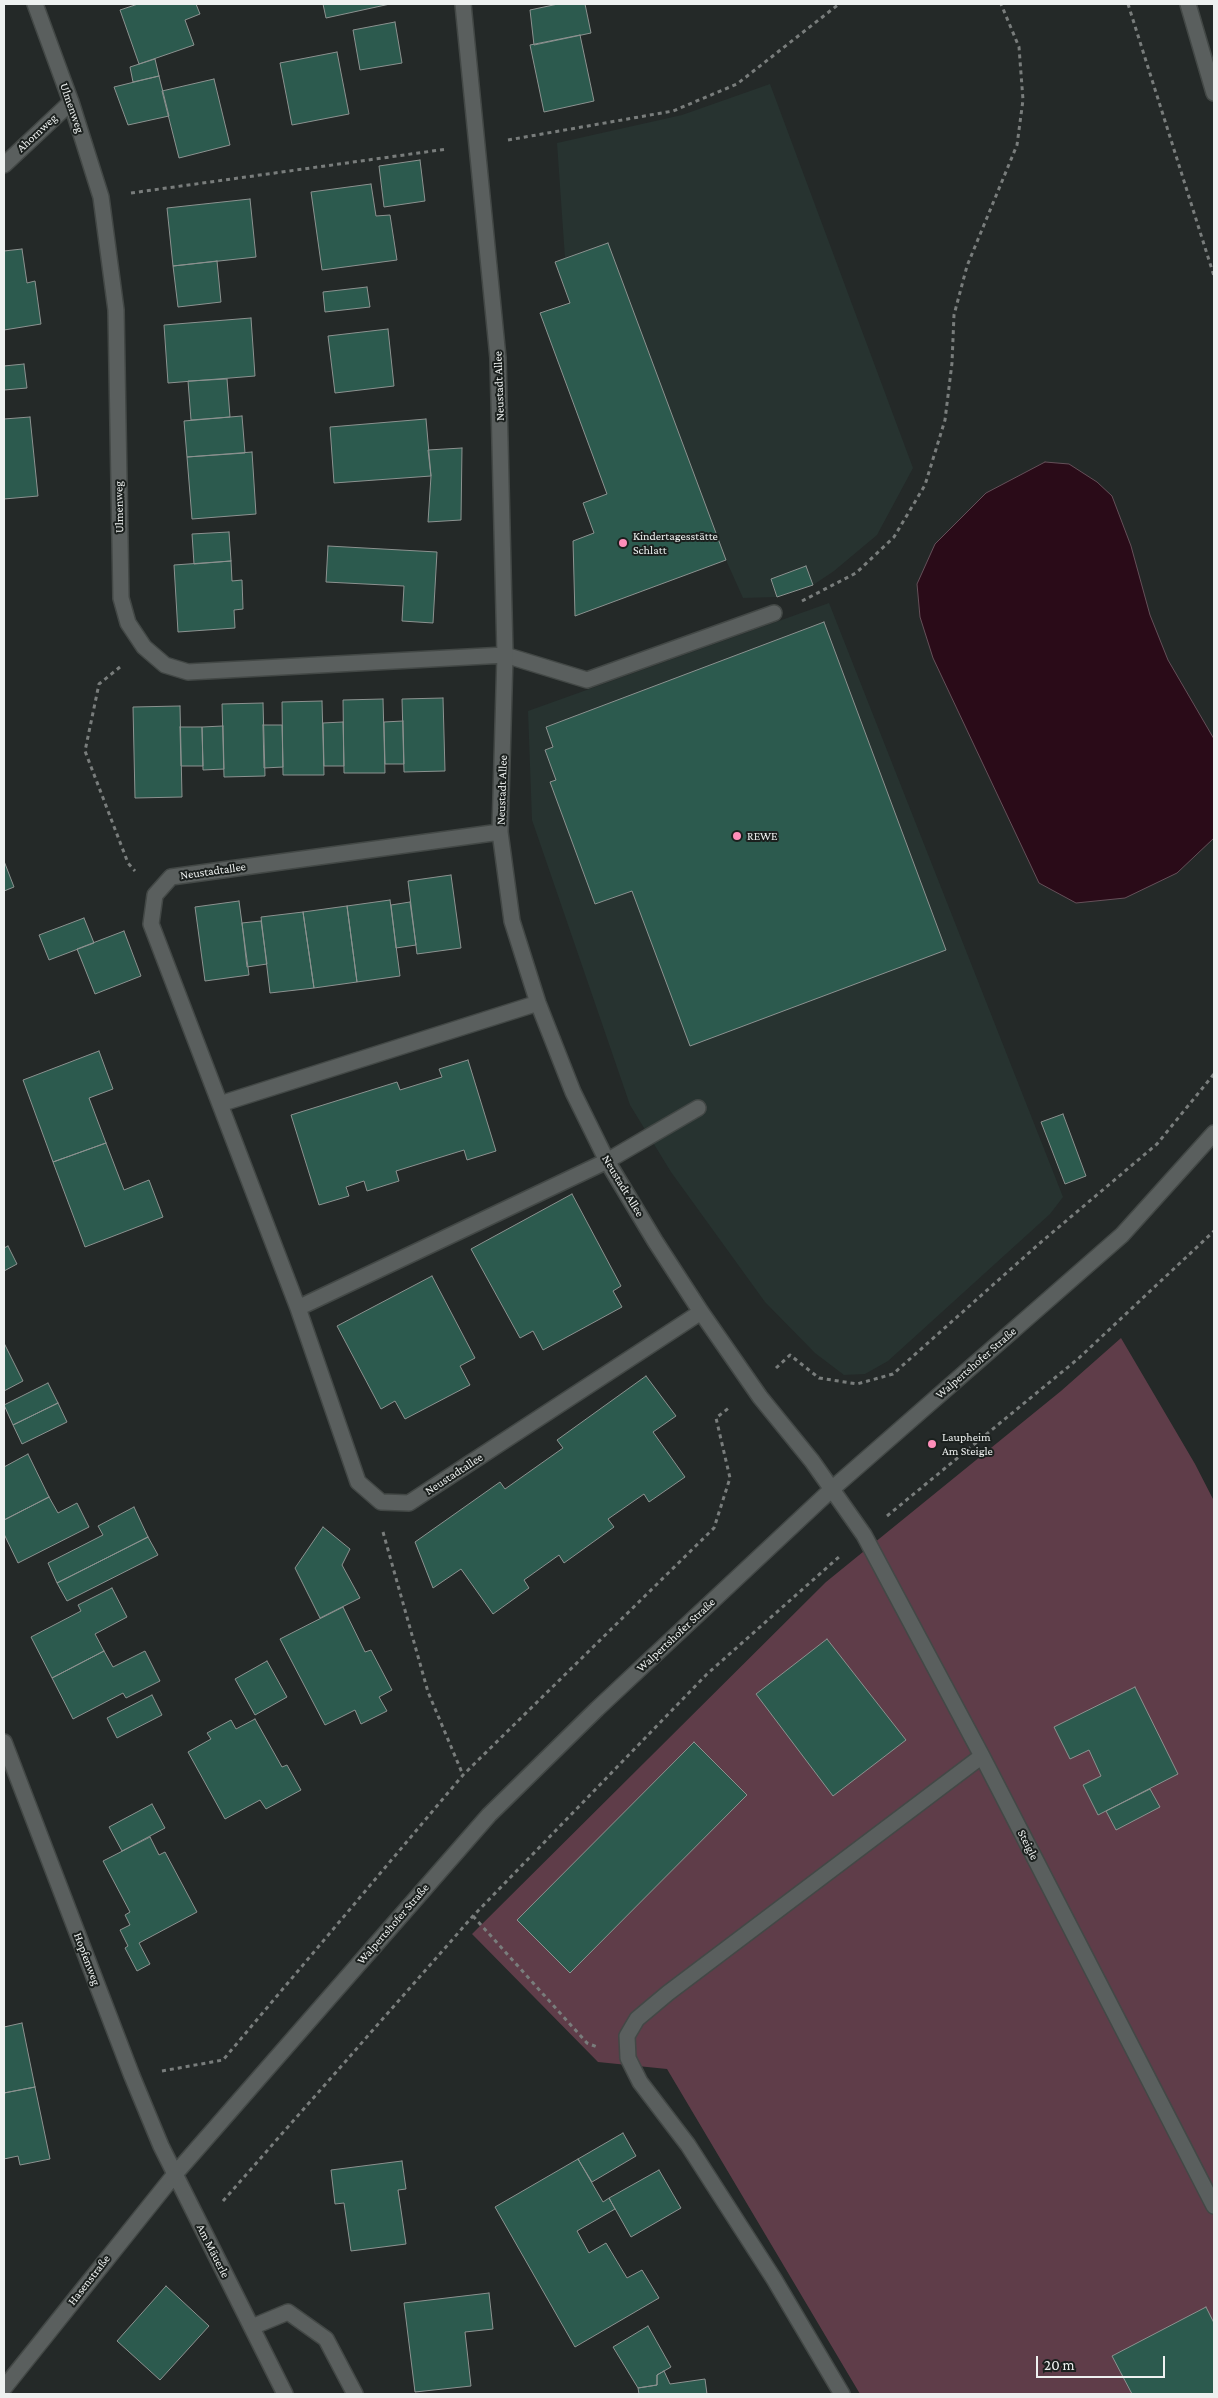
<!DOCTYPE html>
<meta charset="utf-8">
<style>
body{margin:0}
#map{position:relative;width:1218px;height:2398px;overflow:hidden;background:#242928;font-family:"Crimson Pro",serif}
canvas{display:block}
.frame{position:absolute;inset:0;border:5px solid #eef1f0;pointer-events:none}
.scale{position:absolute;left:1036px;top:2356px;width:129px;height:22px;box-sizing:border-box;border:2px solid #eef1f0;border-top:0;padding-left:6px;font-size:15px;line-height:18px;white-space:nowrap;color:#eef1f0;-webkit-text-stroke:4px #1b201e;paint-order:stroke}
</style>
<div id="map">
<canvas width="1218" height="2398"></canvas>
<div class="frame"></div>
<div class="scale">20 m</div>
</div>
<script>
const g = document.querySelector('canvas').getContext('2d');
g.lineJoin = 'round';
function fill(path, color) { g.fillStyle = color; g.fill(path, 'evenodd'); }
const poly = rows => new Path2D(rows.map(r => 'M' + r).join(''));
function trace(path, color, width, dash) { g.strokeStyle = color; g.lineWidth = width; g.lineCap = dash ? 'butt' : 'round'; g.setLineDash(dash || []); g.stroke(path); }
function write(font, color, halo, rows, align = 'center') {
  g.font = font + ' "Crimson Pro",serif'; g.lineWidth = 4; g.setLineDash([]); g.textBaseline = 'middle'; g.strokeStyle = halo; g.fillStyle = color; for (const [text, x, y, turn = 0] of rows) {
    g.save(); g.translate(x, y); g.rotate((+turn || 0) * Math.PI / 180); g.textAlign = isNaN(turn) ? turn : align; if (halo) g.strokeText(text, 0, 0); g.fillText(text, 0, 0); g.restore();
  }
}
fill(poly([
 [770,84,913,468,877,535,834,571,813,585,777,597,743,598,726,560,575,615,573,541,594,533,583,503,607,493,540,313,570,303,555,262,565,258,557,143,682,115],
 [829,603,1063,1197,1050,1214,888,1361,865,1374,844,1375,815,1353,765,1302,671,1172,630,1105,532,820,528,711]
]), '#273330');
fill(poly([
 [1121,1338,1195,1464,1214,1501,1214,2394,860,2394,667,2069,598,2062,472,1934,826,1582,1061,1391]
]), '#5f3d49');
const water = poly([
 [1045,462,1069,464,1097,482,1112,496,1131,546,1150,615,1168,660,1214,739,1214,838,1177,873,1125,898,1076,903,1039,883,933,658,920,617,917,584,935,544,986,493,1045,462]
]);
fill(water, '#2a0b18');
trace(water, '#655059', 1);
const building = poly([
 [138,4,196,4,200,14,185,20,194,45,139,64,120,10,138,4],
 [323,4,390,4,326,18,323,4],
 [558,4,585,4,591,33,534,45,530,10,558,4],
 [395,22,402,63,360,70,353,30,395,22],
 [580,35,594,101,544,112,530,45,580,35],
 [337,52,349,114,292,125,280,63,337,52],
 [155,59,159,76,133,82,130,67,155,59],
 [159,76,169,116,128,125,114,87,159,76],
 [214,79,230,145,179,158,162,91,214,79],
 [420,160,425,201,384,207,379,166,420,160],
 [371,184,376,216,390,215,397,260,322,270,311,192,371,184],
 [250,199,256,257,173,266,167,208,250,199],
 [608,243,726,560,575,616,573,541,594,533,583,503,607,494,540,313,570,303,555,262,608,243],
 [22,249,27,283,35,281,41,324,4,330,4,251,22,249],
 [217,261,221,302,178,307,173,266,217,261],
 [367,287,370,307,325,312,323,292,367,287],
 [251,318,255,376,168,383,164,325,251,318],
 [388,329,394,386,335,393,328,336,388,329],
 [24,364,27,388,4,390,4,366,24,364],
 [227,379,230,417,191,420,188,381,227,379],
 [242,416,245,453,187,457,184,421,242,416],
 [30,417,38,496,4,499,4,419,30,417],
 [426,419,431,476,334,483,330,427,426,419],
 [462,448,461,520,428,522,431,476,428,450,462,448],
 [252,452,256,514,192,519,187,457,252,452],
 [229,532,231,561,194,564,192,534,229,532],
 [328,546,437,552,433,623,402,621,404,586,326,582,328,546],
 [231,561,232,581,242,580,243,609,234,610,235,628,178,632,174,565,231,561],
 [806,566,813,585,777,597,771,579,806,566],
 [824,622,946,950,690,1046,632,891,595,904,550,782,556,780,545,750,553,747,546,727,824,622],
 [443,698,445,771,404,772,402,699,443,698],
 [383,699,385,773,344,773,343,700,383,699],
 [322,701,324,775,283,775,282,702,322,701],
 [263,703,265,776,224,777,222,704,263,703],
 [180,706,182,797,135,798,133,707,180,706],
 [403,721,404,764,385,764,384,722,403,721],
 [343,722,344,766,324,766,323,723,343,722],
 [263,725,282,725,283,767,264,768,263,725],
 [223,726,224,769,203,770,202,727,223,726],
 [180,727,202,727,203,766,181,766,180,727],
 [4,861,14,887,4,891,4,861],
 [451,875,461,948,417,954,408,881,451,875],
 [390,900,400,976,357,982,347,906,390,900],
 [239,901,249,975,205,981,195,907,239,901],
 [410,902,416,945,396,948,391,905,410,902],
 [347,906,357,982,314,988,303,912,347,906],
 [303,912,314,988,270,993,261,917,303,912],
 [84,918,94,943,49,960,39,935,84,918],
 [261,921,267,964,247,967,242,923,261,921],
 [124,931,141,976,95,994,77,949,124,931],
 [99,1051,113,1089,89,1098,106,1143,53,1162,23,1080,99,1051],
 [468,1060,496,1151,467,1160,464,1150,396,1171,399,1181,367,1191,364,1181,346,1187,349,1196,319,1205,291,1115,397,1082,400,1090,442,1077,439,1069,468,1060],
 [1063,1114,1086,1176,1065,1184,1041,1122,1063,1114],
 [106,1143,124,1190,149,1180,163,1217,85,1247,53,1162,106,1143],
 [572,1194,621,1286,613,1291,622,1307,543,1350,533,1331,520,1338,471,1249,572,1194],
 [8,1246,17,1264,4,1271,4,1248,8,1246],
 [432,1276,475,1358,460,1366,470,1385,405,1419,395,1401,381,1409,337,1326,432,1276],
 [4,1343,23,1381,4,1391,4,1343],
 [646,1376,676,1416,653,1432,685,1477,649,1502,644,1494,608,1519,614,1527,564,1563,559,1555,524,1580,529,1588,493,1614,461,1569,433,1588,415,1542,500,1482,505,1489,563,1448,557,1440,646,1376],
 [48,1383,58,1403,13,1425,4,1405,48,1383],
 [58,1403,67,1422,22,1444,13,1425,58,1403],
 [28,1454,49,1497,4,1520,4,1467,28,1454],
 [49,1497,58,1513,77,1503,89,1527,18,1563,4,1534,4,1520,49,1497],
 [134,1507,148,1537,57,1583,48,1563,103,1535,98,1526,134,1507],
 [323,1527,350,1549,342,1565,360,1598,320,1618,295,1568,323,1527],
 [148,1537,158,1555,67,1601,57,1583,148,1537],
 [112,1588,127,1617,95,1634,104,1651,52,1678,31,1637,81,1611,78,1605,112,1588],
 [343,1607,365,1652,371,1650,392,1690,379,1697,387,1711,361,1724,355,1710,325,1725,280,1639,343,1607],
 [827,1639,906,1740,833,1796,756,1694,827,1639],
 [104,1651,113,1667,145,1651,160,1681,126,1698,123,1693,73,1719,52,1678,104,1651],
 [267,1661,287,1697,255,1715,235,1679,267,1661],
 [1135,1687,1178,1774,1098,1815,1083,1785,1101,1776,1089,1750,1070,1759,1054,1727,1135,1687],
 [152,1695,162,1715,117,1738,107,1718,152,1695],
 [255,1719,282,1767,287,1765,301,1790,266,1809,260,1800,225,1819,188,1752,211,1739,207,1733,231,1720,236,1729,255,1719],
 [694,1742,747,1795,570,1973,517,1920,694,1742],
 [1150,1789,1160,1807,1116,1830,1106,1811,1150,1789],
 [152,1804,165,1828,122,1851,109,1827,152,1804],
 [150,1837,159,1855,165,1852,197,1912,139,1943,150,1964,137,1971,125,1948,128,1946,120,1930,130,1925,125,1915,130,1912,103,1861,150,1837],
 [22,2023,35,2087,4,2093,4,2027,22,2023],
 [35,2087,50,2159,20,2165,18,2156,4,2159,4,2093,35,2087],
 [623,2133,636,2156,592,2182,578,2159,623,2133],
 [578,2159,603,2202,609,2198,615,2209,577,2231,589,2253,606,2243,627,2278,642,2270,659,2298,575,2347,495,2207,578,2159],
 [402,2161,406,2189,398,2190,406,2244,351,2251,344,2203,335,2204,331,2170,402,2161],
 [659,2170,681,2208,631,2237,609,2198,659,2170],
 [166,2286,209,2326,160,2380,117,2341,166,2286],
 [489,2293,493,2329,465,2332,471,2386,415,2392,404,2303,489,2293],
 [1206,2307,1214,2323,1214,2394,1132,2394,1112,2356,1206,2307],
 [648,2326,671,2367,657,2375,657,2385,638,2388,613,2347,648,2326],
 [664,2371,670,2384,705,2379,707,2394,639,2394,638,2388,657,2385,657,2375,664,2371]
]);
fill(building, '#2c5a4e');
trace(building, '#8c9290', 1);
const service = poly([
 [505,655,587,680,774,613],
 [607,1161,698,1108]
]);
const minor = poly([
 [35,4,71,102,101,197,116,310,121,598,128,623,144,647,165,665,188,672,505,655],
 [463,4,498,358,505,655,500,832,512,921,538,1003,573,1092,607,1161,655,1241,701,1312,760,1397,812,1461,864,1535,982,1756,1214,2206],
 [4,165,71,102],
 [500,832,171,877,155,895,151,924,298,1308,358,1482,381,1502,409,1503,701,1312],
 [220,1104,538,1003],
 [298,1308,607,1161],
 [4,1742,132,2076,161,2146,285,2394],
 [252,2327,288,2312,326,2339,355,2394],
 [4,2388,175,2174,489,1815,597,1709,832,1489,1122,1235,1214,1133],
 [842,2394,774,2279,688,2145,640,2082,628,2058,627,2036,637,2019,668,1993,982,1756]
]);
const tertiary = poly([
 [1188,4,1214,93]
]);
trace(service, '#434846', 18);
trace(minor, '#434846', 18);
trace(tertiary, '#434846', 18);
trace(poly([
 [1128,4,1214,276],
 [508,140,673,111,737,84,839,4],
 [131,193,447,149],
 [802,601,856,573,894,537,925,485,945,420,952,363,954,315,967,266,1017,145,1023,100,1019,47,1001,4],
 [120,667,99,684,85,751,128,863,135,871],
 [776,1368,790,1355,819,1378,857,1384,893,1374,1040,1243,1157,1144,1214,1074],
 [887,1516,1079,1358,1214,1231],
 [383,1532,428,1692,463,1775],
 [473,1916,587,2043,597,2047],
 [162,2071,223,2060,463,1775,714,1528,730,1478,716,1418,730,1407],
 [223,2201,473,1916,707,1674,840,1556]
]), '#797d7c', 3, [4, 4]);
trace(service, '#5a5f5e', 15);
trace(minor, '#5a5f5e', 15);
trace(tertiary, '#5a5f5e', 15);
for (const [x, y, r, color] of [
 [623,543,5,"#ff8eba"],
 [737,836,5,"#ff8eba"],
 [932,1444,5,"#ff8eba"]
]) { const dot = new Path2D(); dot.arc(x, y, r, 0, 2 * Math.PI); g.fillStyle = color; g.fill(dot); trace(dot, '#1b201e', 2); }
write('12px', '#eef1f0', '#1b201e', [
 ["Ulmenweg",72,108,71],
 ["Ahornweg",37,133,-43],
 ["Neustadt Allee",499,386,-92],
 ["Ulmenweg",119,507,-91],
 ["Neustadt Allee",502,790,-88],
 ["Neustadtallee",213,871,-8],
 ["Neustadt Allee",623,1186,59],
 ["Walpertshofer Straße",976,1363,-41],
 ["Neustadtallee",454,1474,-33],
 ["Walpertshofer Straße",676,1635,-43],
 ["Steigle",1028,1845,63],
 ["Walpertshofer Straße",393,1924,-49],
 ["Hopfenweg",87,1959,69],
 ["Am Mäuerle",213,2251,63],
 ["Hasenstraße",89,2280,-52]
]);
write('12px', '#eef1f0', '#1b201e', [
 ["Kindertagesstätte",633,536],
 ["Schlatt",633,550],
 ["REWE",747,836],
 ["Laupheim",942,1437],
 ["Am Steigle",942,1451]
], 'left');
</script>
